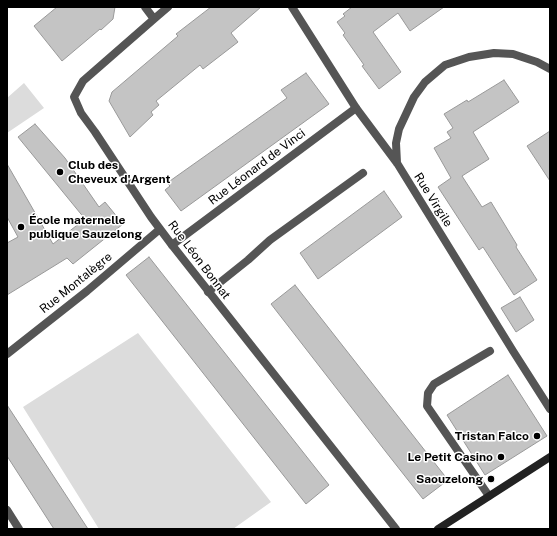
<!DOCTYPE html>
<html>
<head>
<meta charset="utf-8">
<style>
	body { margin:0 }
	#map { position:relative; width:557px; height:536px; overflow:hidden; background:#fff; font-family:"Public Sans",sans-serif }
	canvas { display:block }
	.frame { position:absolute; inset:0; border:8px solid #000; pointer-events:none }
</style>
</head>
<body>
<div id="map">
<canvas width="557" height="536"></canvas>
<div class="frame"></div>
</div>
<script>
const ctx = document.querySelector('canvas').getContext('2d');
ctx.lineJoin = 'round';
function paint(path, color) {
  ctx.fillStyle = color;
  ctx.fill(path, 'evenodd');
}
function poly(rows) {
  const path = new Path2D();
  for (const r of rows) {
    path.moveTo(r[0], r[1]);
    for (let i = 2; i < r.length; i += 2) path.lineTo(r[i], r[i + 1]);
  }
  return path;
}
function trace(path, color, width, dash) {
  ctx.strokeStyle = color;
  ctx.lineWidth = width;
  ctx.lineCap = dash ? 'butt' : 'round';
  ctx.setLineDash(dash || []);
  ctx.stroke(path);
}
function drawText(font, color, halo, rows, align = 'center') {
  ctx.font = font + ' "Public Sans",sans-serif';
  ctx.lineWidth = 3;
  ctx.setLineDash([]);
  ctx.textBaseline = 'middle';
  ctx.strokeStyle = halo;
  ctx.fillStyle = color;
  for (const [text, x, y, turn = 0] of rows) {
    ctx.save();
    ctx.translate(x, y);
    ctx.rotate((+turn || 0) * Math.PI / 180);
    ctx.textAlign = isNaN(turn) ? turn : align;
    if (halo) ctx.strokeText(text, 0, 0);
    ctx.fillText(text, 0, 0);
    ctx.restore();
  }
}
const green = poly([
	[24,83,44,108,7,133,7,98],
	[138,333,271,502,233,529,99,529,23,407]
]);
const building = poly([
	[57,7,115,7,113,19,101,30,100,29,62,61,34,26,57,7],
	[211,7,261,7,231,33,238,42,203,69,200,65,156,101,159,105,151,112,153,115,130,137,109,101,112,92,178,36,176,34,211,7],
	[352,7,444,7,410,31,398,13,373,32,401,72,379,89,362,66,364,65,343,35,345,33,337,22,345,16,343,14,352,7],
	[306,73,329,104,181,211,165,190,170,186,167,183,287,98,281,90,306,73],
	[504,80,519,102,473,132,489,159,462,176,482,207,491,202,517,245,516,247,537,280,514,295,483,247,479,250,438,187,451,178,434,148,451,138,447,132,453,128,444,114,467,100,468,102,504,80],
	[35,124,65,158,99,207,105,202,123,224,73,264,67,258,7,295,7,243,18,237,7,217,7,164,53,244,85,219,18,137,35,124],
	[550,131,550,181,527,146,550,131],
	[384,191,402,217,318,279,300,253,384,191],
	[149,257,329,485,306,504,126,275,149,257],
	[295,285,448,480,423,499,386,452,271,304,295,285],
	[520,297,534,320,516,332,501,308,520,297],
	[508,375,547,436,485,475,447,415,508,375],
	[7,405,88,529,54,529,7,456,7,405]
]);
const lane = poly([
	[172,245,356,108],
	[208,292,248,260,270,240,363,173],
	[489,496,427,406,428,393,434,384,490,351]
]);
const street = poly([
	[145,7,154,19,83,81,74,97,81,113,95,132,151,217,172,245,396,529],
	[292,7,356,108,397,163,513,351,550,409],
	[154,19,168,7],
	[397,163,396,143,399,129,414,97,425,82,445,65,469,57,494,53,513,54,537,62,550,69],
	[7,354,87,291,160,229],
	[7,510,19,529]
]);
const secondary = poly([
	[438,529,550,457]
]);
const markers = [
	[60,172,4,"#000"],
	[21,227,4,"#000"],
	[537,436,4,"#000"],
	[501,457,4,"#000"],
	[491,479,4,"#000"]
];
const poiNames = [
	["Club des",68,165,"left"],
	["Cheveux d'Argent",68,179,"left"],
	["École maternelle",29,220,"left"],
	["publique Sauzelong",29,234,"left"],
	["Tristan Falco",529,436],
	["Le Petit Casino",493,457],
	["Saouzelong",483,479]
];
const streetNames = [
	["Rue Léonard de Vinci",257,167,-37],
	["Rue Virgile",433,200,58],
	["Rue Léon Bonnat",199,260,53],
	["Rue Montalègre",76,283,-39]
];
paint(green, '#dcdcdc');
paint(building, '#c4c4c4');
trace(building, '#999', 1);
trace(lane, '#555', 8);
trace(street, '#555', 8);
trace(secondary, '#222', 8);
for (const [x, y, r, color] of markers) {
  const dot = new Path2D();
  dot.arc(x, y, r, 0, 2 * Math.PI);
  ctx.fillStyle = color;
  ctx.fill(dot);
  trace(dot, '#fff', 1.5);
}
drawText('bold 12px', '#000', '#fff', poiNames, 'right');
drawText('12px', '#000', '#fff', streetNames);
</script>
</body>
</html>
